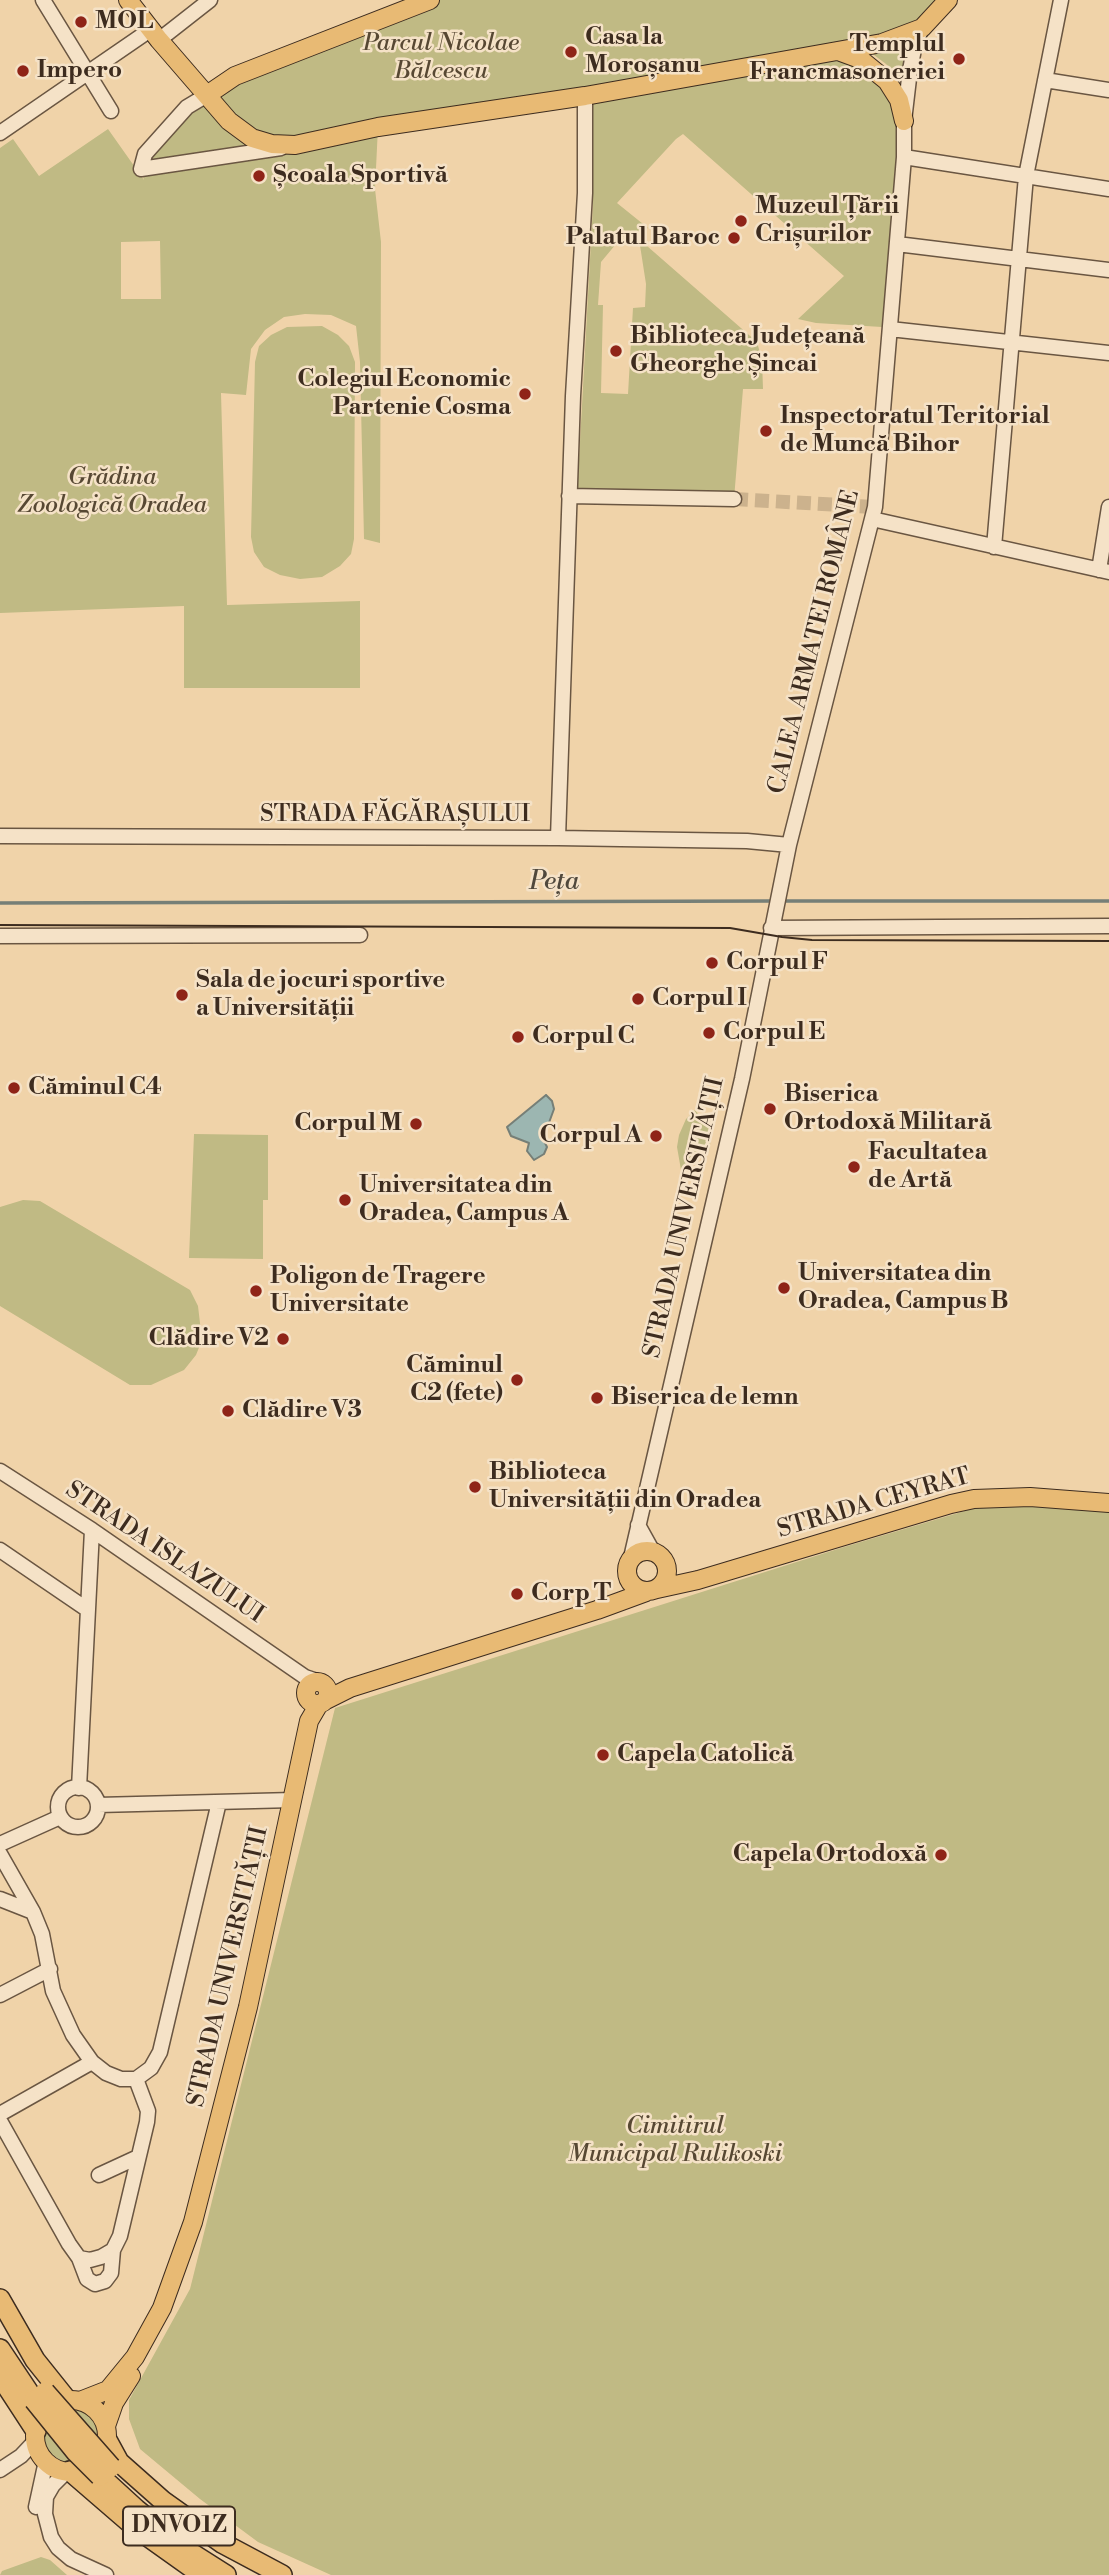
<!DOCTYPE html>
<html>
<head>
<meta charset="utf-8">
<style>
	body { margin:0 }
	canvas { display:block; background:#f0d3a9 }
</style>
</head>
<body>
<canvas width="1109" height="2575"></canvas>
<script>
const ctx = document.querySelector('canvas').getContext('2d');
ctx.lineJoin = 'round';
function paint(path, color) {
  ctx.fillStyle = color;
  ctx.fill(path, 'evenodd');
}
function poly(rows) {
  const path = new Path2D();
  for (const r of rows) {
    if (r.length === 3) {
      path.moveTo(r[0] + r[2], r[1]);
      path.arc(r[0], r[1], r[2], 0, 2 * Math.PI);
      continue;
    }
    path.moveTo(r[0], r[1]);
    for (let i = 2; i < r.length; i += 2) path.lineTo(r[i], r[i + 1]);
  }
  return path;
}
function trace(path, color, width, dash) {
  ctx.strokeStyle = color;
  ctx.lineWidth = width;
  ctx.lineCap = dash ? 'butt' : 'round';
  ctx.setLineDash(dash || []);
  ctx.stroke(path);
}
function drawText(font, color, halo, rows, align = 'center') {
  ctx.font = font + ' "Libre Bodoni",serif';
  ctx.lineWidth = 5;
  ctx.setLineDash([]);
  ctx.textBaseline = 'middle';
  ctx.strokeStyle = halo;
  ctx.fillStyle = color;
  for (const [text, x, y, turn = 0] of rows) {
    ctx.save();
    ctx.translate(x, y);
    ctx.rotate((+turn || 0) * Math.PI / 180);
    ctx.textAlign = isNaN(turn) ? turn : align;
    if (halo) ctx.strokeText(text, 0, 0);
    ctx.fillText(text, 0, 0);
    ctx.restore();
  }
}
const green = poly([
	[430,0,948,0,937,15,839,51,886,77,899,125,882,327,816,323,798,319,844,276,683,134,676,139,617,203,648,228,621,238,601,262,598,305,603,305,601,393,628,394,633,308,645,307,646,284,639,239,757,342,762,360,763,389,743,389,734,499,577,496,593,205,593,101,378,127,375,189,381,242,380,543,364,539,360,362,356,326,331,315,305,314,284,317,265,330,251,349,246,395,221,393,227,605,360,601,360,688,184,688,184,606,0,613,0,148,13,139,39,176,108,129,144,180,141,169,207,95],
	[160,241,161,299,121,299,121,242],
	[912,42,906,84,886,64,866,49],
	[322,326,338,335,349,346,355,362,354,539,351,554,340,566,322,577,300,579,280,575,264,567,254,552,251,537,255,362,259,346,271,335,287,327],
	[695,1110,712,1131,709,1152,681,1170,677,1147,679,1135,686,1119],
	[194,1134,268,1135,268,1200,263,1200,263,1259,189,1258],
	[23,1200,40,1201,190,1290,198,1306,202,1340,196,1355,184,1370,151,1385,130,1385,0,1306,0,1207],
	[998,1501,1109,1508,1109,2575,331,2575,258,2542,200,2499,140,2449,129,2419,129,2400,190,2289,335,1708,844,1547],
	[65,2405,82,2407,90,2411,100,2425,102,2433,101,2442,69,2466,52,2460,42,2446,40,2438,41,2429],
	[41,2557,50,2560,67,2575,0,2575,2,2571]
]);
const water = poly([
	[546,1095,552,1101,554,1109,543,1139,547,1147,544,1154,534,1160,527,1151,529,1143,511,1136,507,1127,546,1095]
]);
const stream = poly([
	[782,901,1109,901],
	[0,903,774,901]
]);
const minorTunnel = poly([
	[734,499,875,507]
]);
const minor = poly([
	[43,0,111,111],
	[159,40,210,0],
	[1045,80,1109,90],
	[207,95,187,107,145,154,141,169,281,148],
	[0,133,150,30],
	[904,157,1109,189],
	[897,244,1109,270],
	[890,329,1109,353],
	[569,496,734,499],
	[872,519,1109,572],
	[994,547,1026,176,1061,0],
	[1099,570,1109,507],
	[0,836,558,838,747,841,789,845],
	[558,838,573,396,585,193,585,96],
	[771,928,1109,926],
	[0,936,360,935],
	[0,1471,92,1530,305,1677,317,1681],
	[638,1525,653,1552],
	[0,1550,88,1610],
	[630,1562,742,1079,789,845,875,507,904,157,904,121,910,70,915,44,922,28],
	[78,1807,20],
	[79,1788,92,1530],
	[98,1805,293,1800],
	[0,1844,60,1817],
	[0,1854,33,1912,42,1934,53,1991,73,2035,92,2062,106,2073,121,2079,136,2079,151,2068,160,2052,219,1802],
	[0,1899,33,1912],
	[0,1995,50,1969],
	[0,2114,92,2062],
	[0,2121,69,2244,79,2258,90,2260,101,2257,113,2250,120,2236,147,2122,148,2111,136,2079],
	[99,2175,138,2157],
	[79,2258,87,2279,95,2284,105,2281,111,2273,113,2250],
	[0,2470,21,2456,36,2440],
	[67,2471,53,2485,46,2497,45,2514,51,2537,58,2548,71,2559,106,2575],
	[36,2507,46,2461]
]);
const major = poly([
	[128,0,159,40,229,121,252,138,272,144,295,145,378,127,585,96,882,43,922,28,948,0],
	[841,52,860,59,887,81,899,100,904,121],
	[207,95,235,76,430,0],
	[647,1571,20],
	[657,1589,698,1580,951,1504,974,1499,1030,1497,1109,1503],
	[317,1693,11],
	[326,1700,350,1688,597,1610,646,1592],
	[71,2436,36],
	[80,2401,108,2390,135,2357,162,2308,193,2222,248,2007,309,1721,319,1704],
	[106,2426,114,2403,131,2376]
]);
const highway = poly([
	[0,2299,35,2360,67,2400],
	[0,2349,34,2400],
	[0,2376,36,2431],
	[107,2440,119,2462,163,2501,222,2543,282,2575],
	[70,2471,136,2528,202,2575],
	[100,2476,136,2509,185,2549,226,2575]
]);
const tram = poly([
	[0,925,730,928,782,937,812,940,1109,941]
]);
const highwayBridge = poly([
	[45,2392,111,2467],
	[34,2400,76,2452,100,2476]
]);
const markers = [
	[81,22,7,"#8f2418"],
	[571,52,7,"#8f2418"],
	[959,59,7,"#8f2418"],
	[23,71,7,"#8f2418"],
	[259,176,7,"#8f2418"],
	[741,221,7,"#8f2418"],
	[734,238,7,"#8f2418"],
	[616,351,7,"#8f2418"],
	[525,394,7,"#8f2418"],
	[766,431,7,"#8f2418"],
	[712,963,7,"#8f2418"],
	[182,995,7,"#8f2418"],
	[638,999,7,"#8f2418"],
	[709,1033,7,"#8f2418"],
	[518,1037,7,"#8f2418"],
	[14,1088,7,"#8f2418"],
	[770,1109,7,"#8f2418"],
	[416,1124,7,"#8f2418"],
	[656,1136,7,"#8f2418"],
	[854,1167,7,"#8f2418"],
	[345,1200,7,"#8f2418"],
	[784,1288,7,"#8f2418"],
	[256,1291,7,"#8f2418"],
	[283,1339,7,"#8f2418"],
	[517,1380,7,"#8f2418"],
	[597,1398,7,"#8f2418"],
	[228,1411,7,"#8f2418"],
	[475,1487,7,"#8f2418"],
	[517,1594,7,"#8f2418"],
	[603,1755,7,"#8f2418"],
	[941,1855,7,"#8f2418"]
];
const shields = [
	[179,2526,112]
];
const shieldNames = [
	["DNVO1Z",179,2526]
];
const poiNames = [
	["MOL",95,22],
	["Casa la",585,38],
	["Moroșanu",585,66],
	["Templul",945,45,"right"],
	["Francmasoneriei",945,73,"right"],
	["Impero",37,71],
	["Școala Sportivă",273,176],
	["Muzeul Țării",755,207],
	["Crișurilor",755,235],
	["Palatul Baroc",720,238,"right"],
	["Biblioteca Județeană",630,337],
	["Gheorghe Șincai",630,365],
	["Colegiul Economic",511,380,"right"],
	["Partenie Cosma",511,408,"right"],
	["Inspectoratul Teritorial",780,417],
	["de Muncă Bihor",780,445],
	["Corpul F",726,963],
	["Sala de jocuri sportive",196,981],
	["a Universității",196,1009],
	["Corpul I",652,999],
	["Corpul E",723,1033],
	["Corpul C",532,1037],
	["Căminul C4",28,1088],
	["Biserica",784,1095],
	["Ortodoxă Militară",784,1123],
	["Corpul M",402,1124,"right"],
	["Corpul A",642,1136,"right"],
	["Facultatea",868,1153],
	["de Artă",868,1181],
	["Universitatea din",359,1186],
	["Oradea, Campus A",359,1214],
	["Universitatea din",798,1274],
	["Oradea, Campus B",798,1302],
	["Poligon de Tragere",270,1277],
	["Universitate",270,1305],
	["Clădire V2",269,1339,"right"],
	["Căminul",503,1366,"right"],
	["C2 (fete)",503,1394,"right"],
	["Biserica de lemn",611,1398],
	["Clădire V3",242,1411],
	["Biblioteca",489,1473],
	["Universității din Oradea",489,1501],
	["Corp T",531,1594],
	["Capela Catolică",617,1755],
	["Capela Ortodoxă",927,1855,"right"]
];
const parkNames = [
	["Parcul Nicolae",441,44],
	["Bălcescu",441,72],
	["Grădina",112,478],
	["Zoologică Oradea",112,506],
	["Cimitirul",675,2127],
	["Municipal Rulikoski",675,2155]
];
const streetNames = [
	["CALEA ARMATEI ROMÂNE",815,642,-76],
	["STRADA FĂGĂRAȘULUI",395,815],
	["STRADA UNIVERSITĂȚII",685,1218,-77],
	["STRADA CEYRAT",874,1504,-16],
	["STRADA ISLAZULUI",164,1553,34],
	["STRADA UNIVERSITĂȚII",229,1967,-77]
];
const waterNames = [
	["Peța",554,883]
];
paint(green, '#c0ba84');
paint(water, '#9cb6b1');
trace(water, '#767f77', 2);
trace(stream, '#767f77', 3.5);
trace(minorTunnel, '#ccb28d', 14, [14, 7]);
trace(minor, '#6a5642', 17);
trace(major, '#3d2c1f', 20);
trace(highway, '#3d2c1f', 22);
trace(minor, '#f5e2c7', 14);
trace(major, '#e8ba74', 18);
trace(highway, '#e8ba74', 19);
trace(tram, '#3d2c1f', 2);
trace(highwayBridge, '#3d2c1f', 22, []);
trace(highwayBridge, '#e8ba74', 19);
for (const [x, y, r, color] of markers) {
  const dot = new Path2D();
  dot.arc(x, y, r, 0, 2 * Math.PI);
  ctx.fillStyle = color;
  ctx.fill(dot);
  trace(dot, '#f5e2c7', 2.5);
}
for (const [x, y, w] of shields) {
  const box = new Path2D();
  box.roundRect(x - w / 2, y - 19.5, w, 39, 5);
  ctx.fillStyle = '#f5e2c7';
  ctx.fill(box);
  trace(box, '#3d2c1f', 2);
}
drawText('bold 23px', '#3d2c1f', null, shieldNames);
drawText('bold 24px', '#3d2c1f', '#f5e2c7', poiNames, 'left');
drawText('italic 24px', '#574833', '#f5e2c7', parkNames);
drawText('24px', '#3d2c1f', '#f5e2c7', streetNames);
drawText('italic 26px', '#50483c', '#f5e2c7', waterNames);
</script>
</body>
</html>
